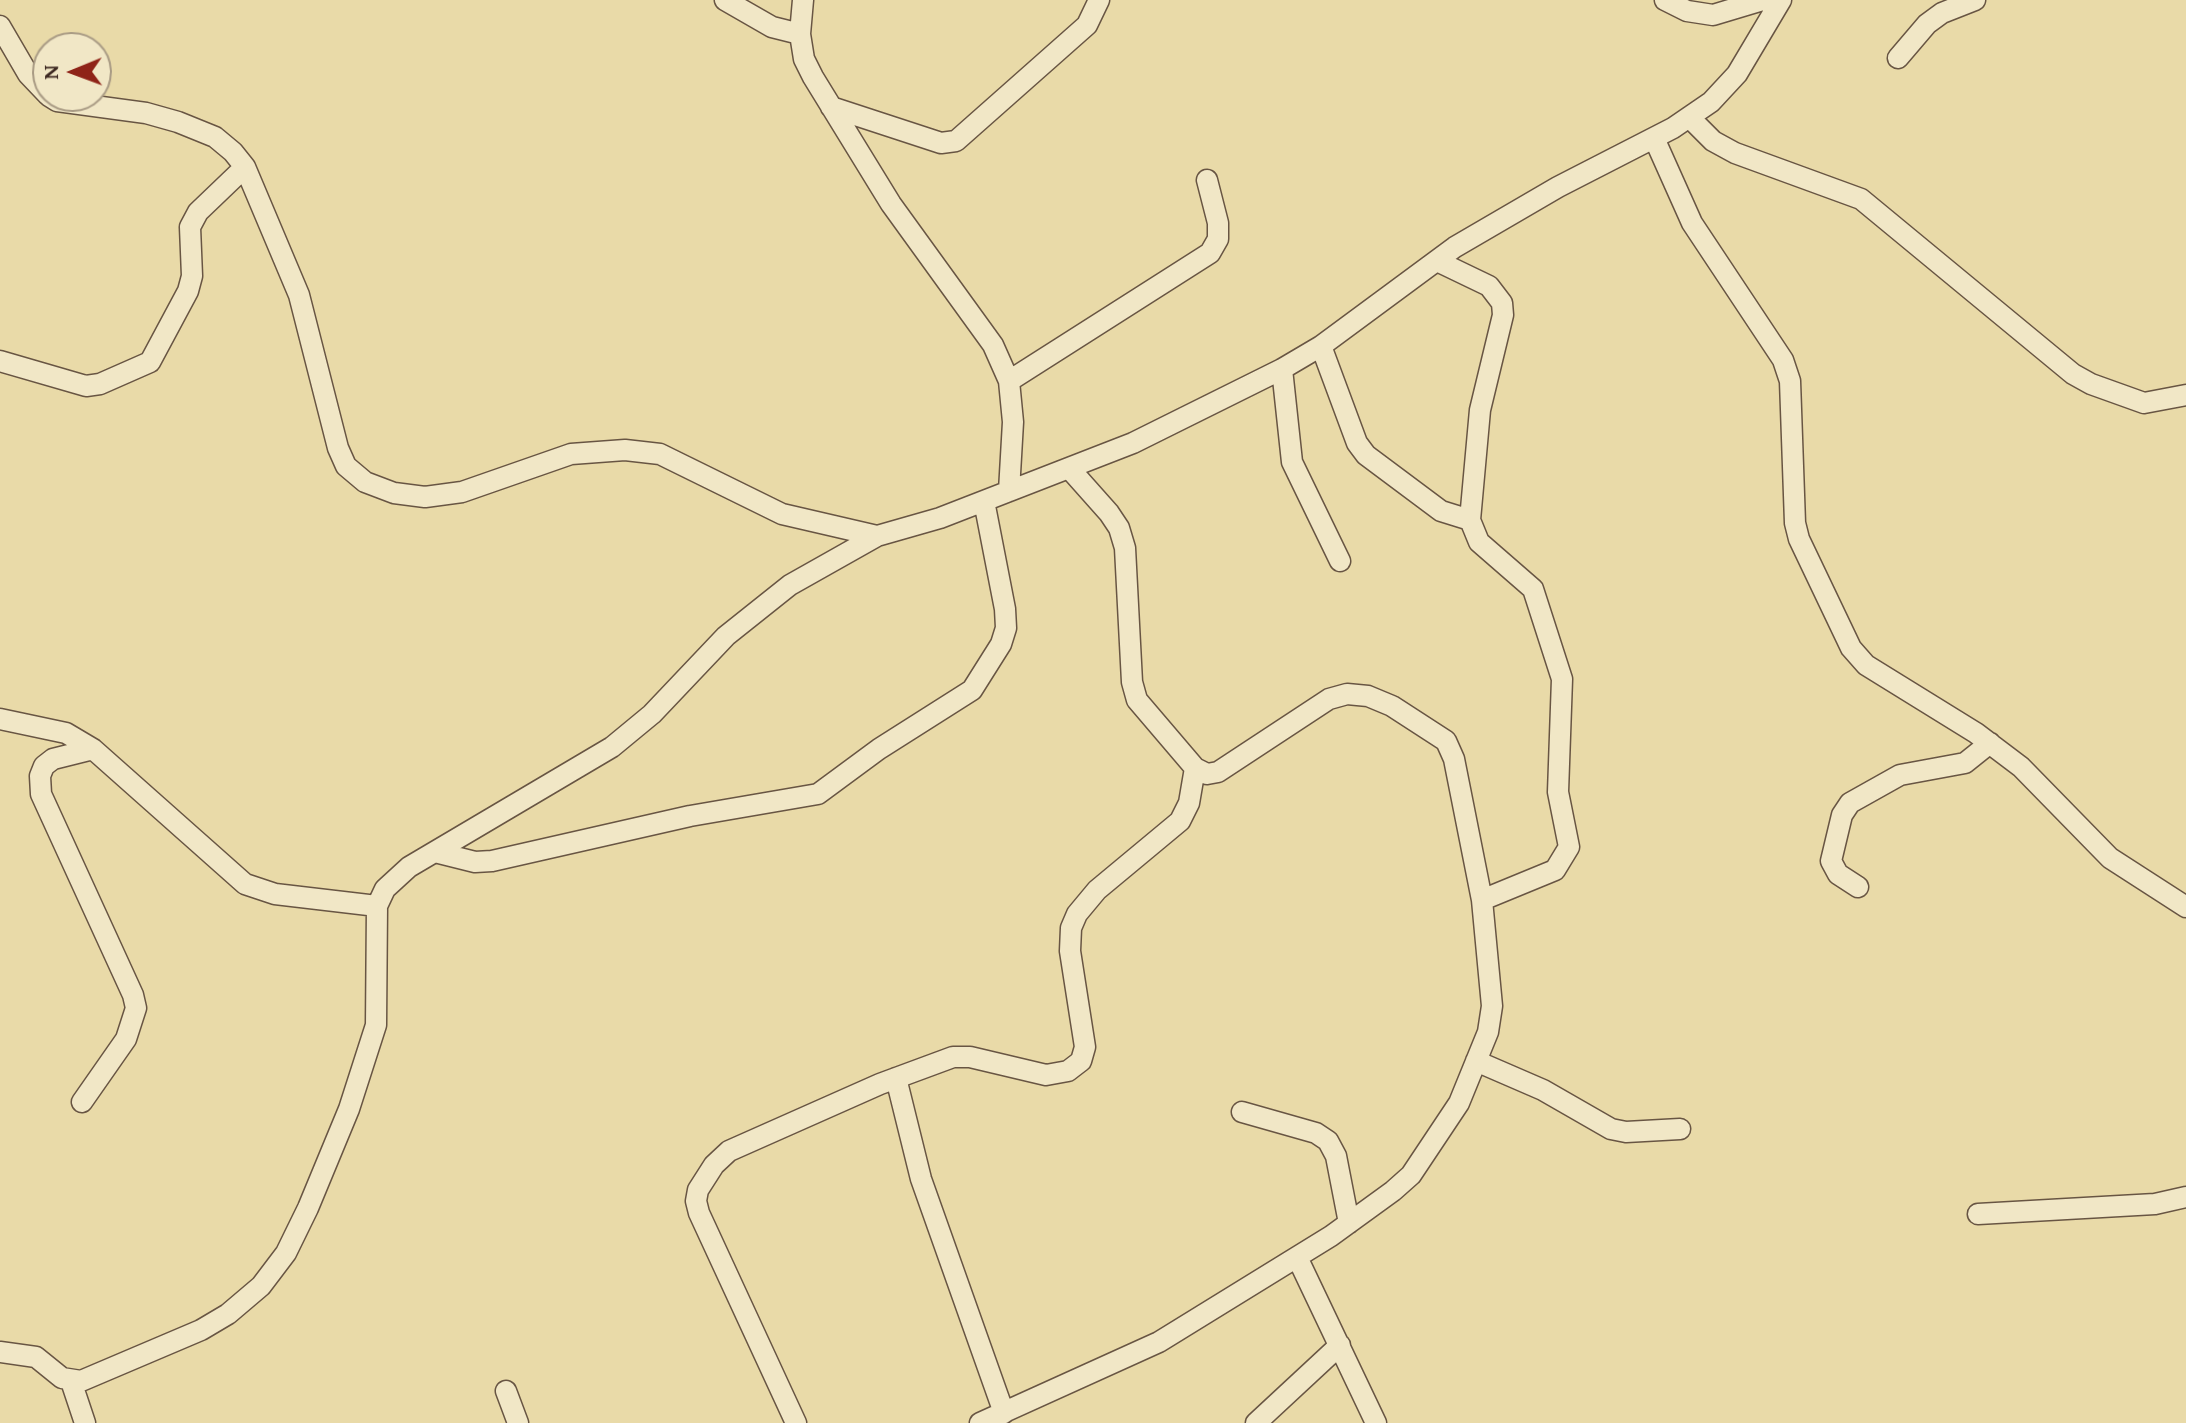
<!DOCTYPE html>
<html>
<head>
<meta charset="utf-8">
<style>
	body { margin:0 }
	#map { position:relative; width:2186px; height:1423px; overflow:hidden; background:#e9daa8; font-family:"Gentium Book Plus",serif }
	canvas { display:block }
	.north { position:absolute; left:32px; top:32px; width:80px; height:80px; box-sizing:border-box; background:#f1e7c6; border:2px solid #a99b84; border-radius:50%; rotate:269deg; font-size:22px; font-weight:700; line-height:32px; text-align:center; color:#3d2921 }
	.north::after { content:''; display:block; margin:auto; width:28px; height:36px; background:#8f2418; clip-path:polygon(50% 0,100% 100%,50% 72%,0 100%) }
</style>
</head>
<body>
<div id="map">
<canvas width="2186" height="1423"></canvas>
<div class="north">N</div>
</div>
<script>
const ctx = document.querySelector('canvas').getContext('2d');
ctx.lineJoin = 'round';
function poly(rows) {
  const path = new Path2D();
  for (const r of rows) {
    path.moveTo(r[0], r[1]);
    for (let i = 2; i < r.length; i += 2) path.lineTo(r[i], r[i + 1]);
  }
  return path;
}
function trace(path, color, width, dash) {
  ctx.strokeStyle = color;
  ctx.lineWidth = width;
  ctx.lineCap = dash ? 'butt' : 'round';
  ctx.setLineDash(dash || []);
  ctx.stroke(path);
}
const minor = poly([
	[725,0,772,27,800,34],
	[803,0,800,34,804,59,813,77,891,204,993,345,1009,381,1013,422,1009,491],
	[1665,0,1687,11,1713,15,1763,0],
	[0,26,28,74,48,95],
	[1898,58,1927,24,1942,13,1975,0],
	[49,96,57,101,146,113,178,122,215,137,233,152,245,167,299,295,338,448,346,466,365,482,394,493,425,497,462,492,571,454,625,450,660,454,782,514,877,536],
	[831,107,941,143,956,141,1087,25,1099,0],
	[1689,117,1713,141,1735,153,1861,199,2073,374,2091,384,2144,403,2186,395],
	[1654,138,1692,223,1783,360,1790,381,1795,523,1799,539,1851,648,1866,665,1976,733,2021,767,2110,858,2186,907],
	[1437,261,1489,286,1502,303,1503,315,1480,410,1470,520,1479,542,1533,589,1562,679,1558,792,1569,847,1555,870,1482,900],
	[1321,346,1357,443,1366,455,1441,511,1470,520],
	[0,361,86,386,100,384,150,362,188,291,192,276,190,227,198,212,245,167],
	[1282,369,1292,462,1340,561],
	[1009,381,1210,253,1218,239,1218,223,1207,180],
	[0,719,66,733,93,749,245,884,275,894,377,906],
	[435,852,475,862,492,861,690,816,818,794,879,749,972,690,1001,644,1006,628,1005,609,984,501],
	[1858,887,1838,874,1831,861,1842,815,1850,803,1900,775,1965,763,1990,743],
	[1476,1061,1543,1090,1611,1129,1626,1132,1680,1129],
	[896,1078,921,1179,1004,1413],
	[82,1102,126,1039,136,1008,133,995,41,794,40,776,44,766,53,759,93,749],
	[1242,1112,1316,1133,1328,1141,1336,1156,1349,1223],
	[1978,1214,2155,1204,2186,1197],
	[1297,1257,1376,1423],
	[0,1352,36,1357,62,1378,81,1381,201,1330,228,1314,261,1286,286,1253,308,1208,349,1109,376,1025,377,906,385,889,409,867,612,747,652,714,726,636,790,585,877,536,940,518,1133,443,1282,369,1321,346,1455,247,1558,187,1673,128,1711,102,1737,74,1781,0],
	[71,1381,85,1423],
	[506,1391,518,1423],
	[796,1423,699,1213,696,1201,698,1190,714,1165,729,1151,880,1084,953,1057,970,1057,1046,1075,1068,1071,1081,1061,1085,1047,1070,951,1071,928,1077,914,1097,890,1180,821,1189,803,1195,768],
	[980,1423,1159,1342,1331,1236,1393,1191,1411,1175,1459,1103,1488,1032,1492,1006,1482,900,1454,759,1446,741,1392,706,1368,696,1347,694,1329,699,1218,772,1207,774,1195,768,1137,700,1132,682,1125,548,1119,528,1109,513,1069,468],
	[1256,1423,1340,1345]
]);
trace(minor, '#685543', 23);
trace(minor, '#f1e7c6', 20);
</script>
</body>
</html>
